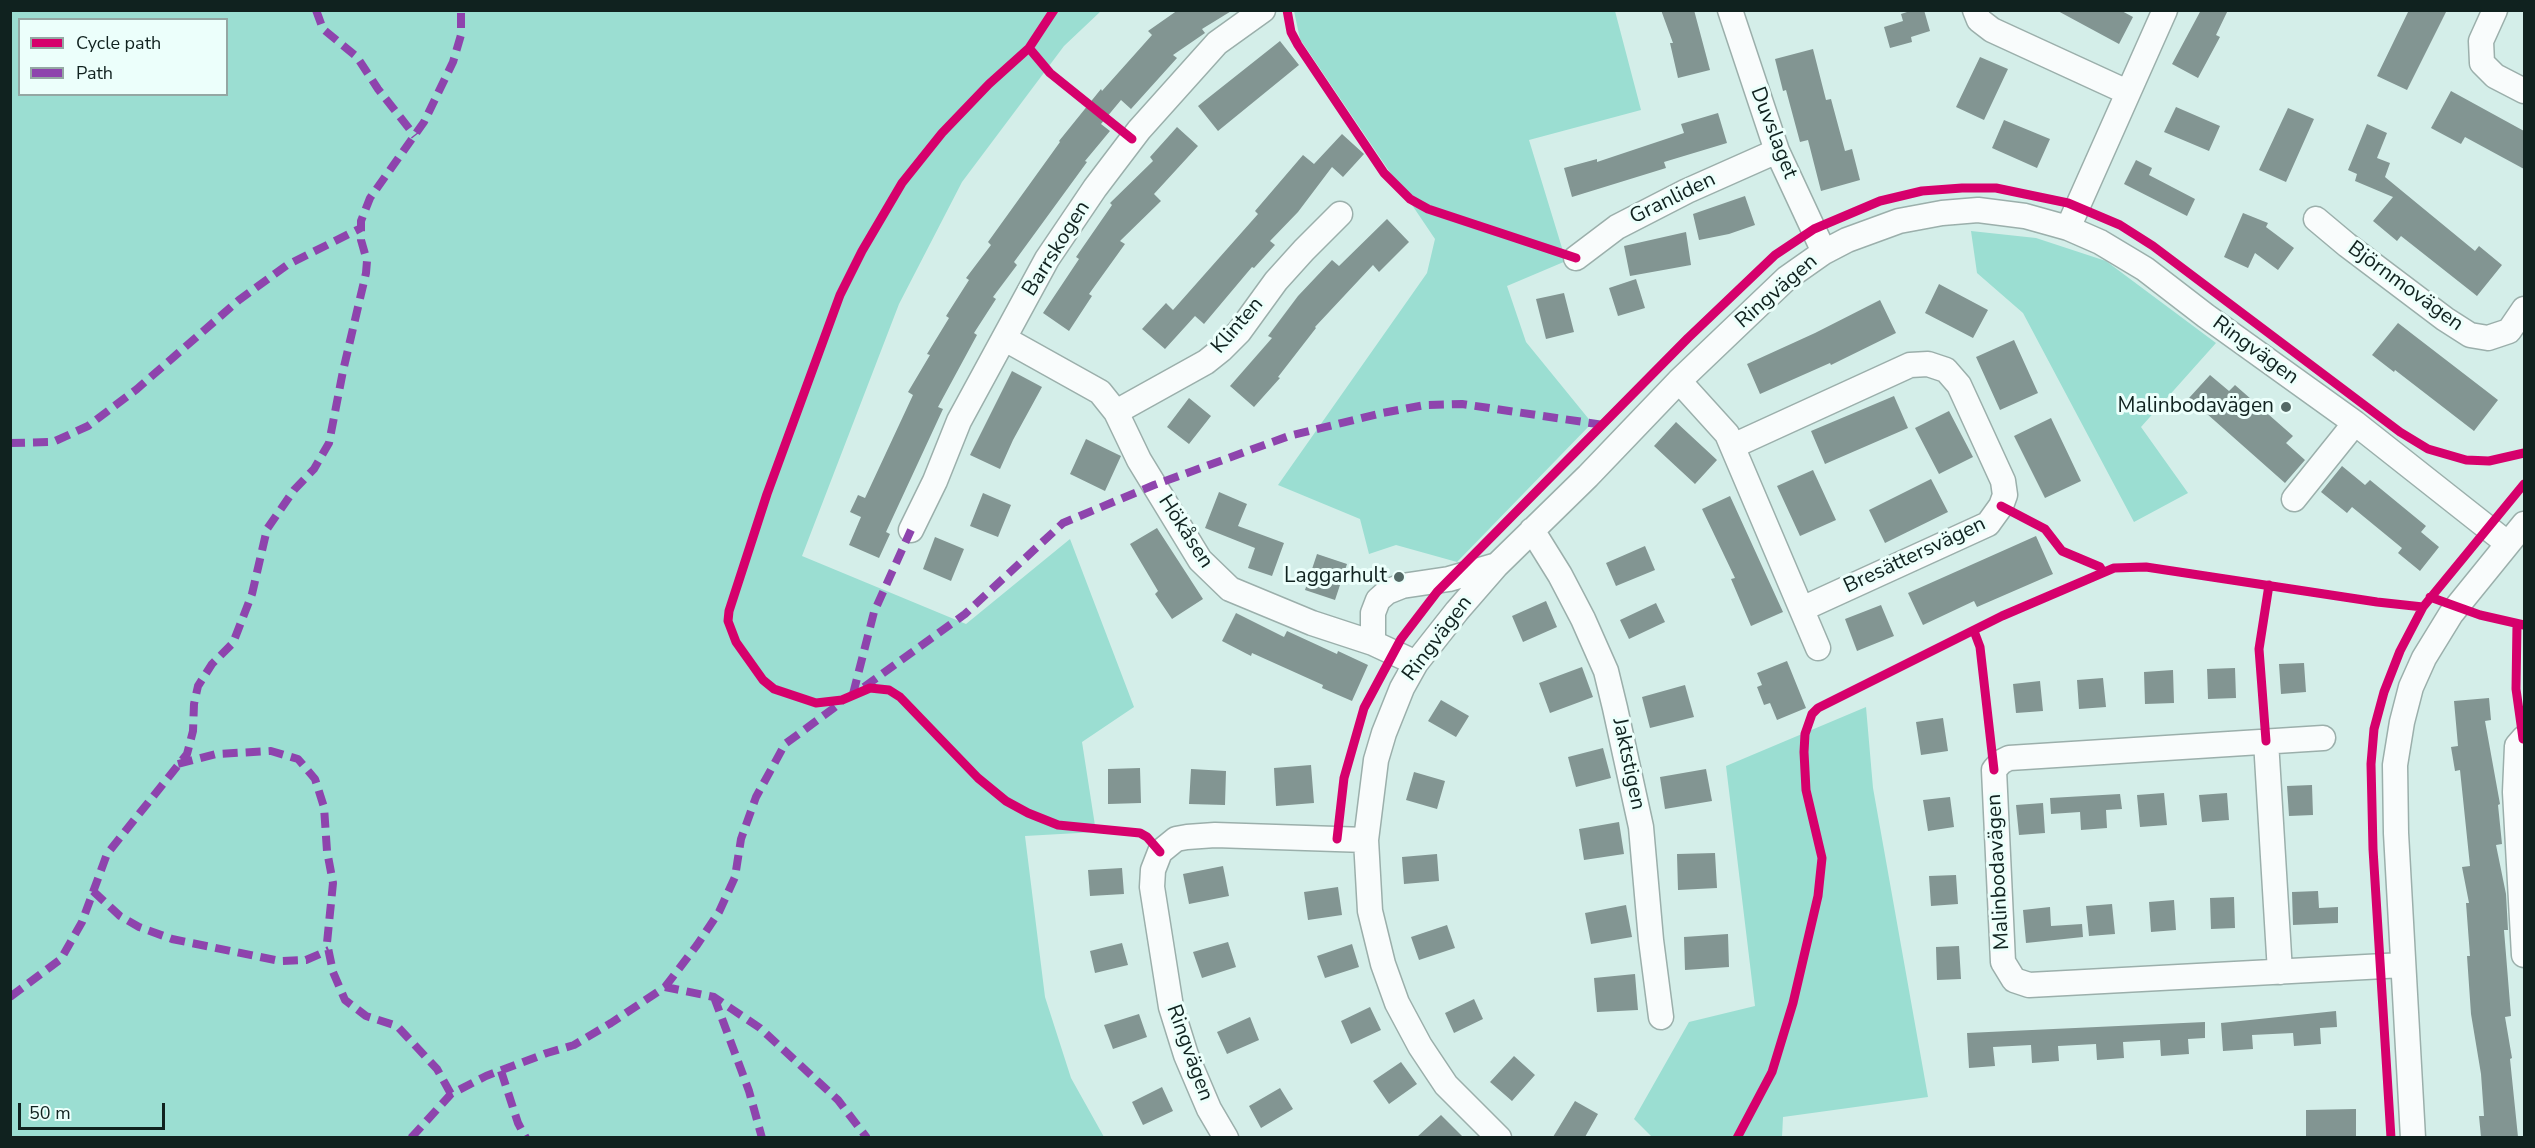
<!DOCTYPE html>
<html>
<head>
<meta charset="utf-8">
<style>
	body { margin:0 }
	#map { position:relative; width:2535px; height:1148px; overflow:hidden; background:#d4eee9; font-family:"Nunito Sans",sans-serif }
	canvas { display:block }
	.frame { position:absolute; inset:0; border:12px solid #10221f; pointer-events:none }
	.legend { position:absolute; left:18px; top:18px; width:210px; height:78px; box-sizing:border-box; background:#ecfffb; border:2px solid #94a7a3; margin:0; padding:8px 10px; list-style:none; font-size:18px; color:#10221f }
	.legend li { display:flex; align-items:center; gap:12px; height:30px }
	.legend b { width:30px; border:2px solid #94a7a3 }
	.scale { position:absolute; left:18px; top:1103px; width:147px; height:27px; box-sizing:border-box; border:3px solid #10221f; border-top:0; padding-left:8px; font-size:18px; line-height:21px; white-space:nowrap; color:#10221f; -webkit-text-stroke:4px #ecfffb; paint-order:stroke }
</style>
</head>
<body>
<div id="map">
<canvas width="2535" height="1148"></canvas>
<div class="frame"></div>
<ul class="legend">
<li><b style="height:8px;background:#d6006c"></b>Cycle path</li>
<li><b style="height:8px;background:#8e44ad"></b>Path</li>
</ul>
<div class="scale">50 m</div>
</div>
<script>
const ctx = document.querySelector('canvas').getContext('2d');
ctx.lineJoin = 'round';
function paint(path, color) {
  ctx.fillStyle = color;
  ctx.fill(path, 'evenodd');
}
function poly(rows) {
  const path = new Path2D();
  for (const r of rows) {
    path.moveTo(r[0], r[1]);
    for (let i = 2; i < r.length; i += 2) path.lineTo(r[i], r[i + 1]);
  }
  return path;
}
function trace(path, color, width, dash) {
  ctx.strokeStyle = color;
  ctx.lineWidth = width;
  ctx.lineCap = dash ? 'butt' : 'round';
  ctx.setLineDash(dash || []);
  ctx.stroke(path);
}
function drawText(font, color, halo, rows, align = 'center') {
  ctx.font = font + ' "Nunito Sans",sans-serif';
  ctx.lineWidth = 6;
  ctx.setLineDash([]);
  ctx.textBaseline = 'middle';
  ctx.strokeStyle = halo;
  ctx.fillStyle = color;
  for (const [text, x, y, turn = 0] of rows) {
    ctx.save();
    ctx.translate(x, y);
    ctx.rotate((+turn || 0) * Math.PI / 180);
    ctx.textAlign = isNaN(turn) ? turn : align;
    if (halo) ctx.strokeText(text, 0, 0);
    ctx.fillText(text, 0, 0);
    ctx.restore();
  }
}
const forest = poly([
	[10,11,1101,11,1064,46,962,182,899,304,802,556,966,624,1070,539,1134,707,1082,742,1096,832,1025,836,1045,997,1071,1078,1104,1137,11,1137],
	[20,20,226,20,226,94,20,94],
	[1294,11,1615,11,1641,110,1529,140,1566,261,1507,286,1526,342,1592,423,1457,562,1396,545,1369,554,1360,519,1278,485,1427,273,1435,239,1300,39],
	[1971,231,2036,238,2106,261,2216,343,2141,427,2188,493,2134,522,2023,313,1977,273],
	[1866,707,1873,788,1928,1097,1783,1117,1782,1137,1652,1137,1634,1119,1689,1022,1755,1006,1726,766]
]);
const building = poly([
	[1178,10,1233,10,1202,29,1205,33,1173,55,1177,58,1131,109,1121,100,1101,124,1110,131,1085,161,1087,162,1014,262,1017,265,993,297,996,299,974,333,977,335,938,407,943,409,886,532,890,534,879,558,849,545,861,517,850,512,858,495,865,498,913,395,908,392,930,355,927,354,949,318,946,316,969,280,966,278,991,245,988,242,1060,142,1059,141,1101,89,1102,91,1152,35,1148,31],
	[1661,10,1694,10,1710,70,1678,78,1670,43,1673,43],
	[1913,10,1924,10,1930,31,1911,37,1912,42,1890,48,1884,27,1903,21,1901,14],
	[2056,10,2120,10,2133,17,2119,44],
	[2201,10,2228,10,2216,35,2220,37,2198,78,2172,64],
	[2409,10,2447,10,2407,90,2377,76],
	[1280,41,1299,65,1218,131,1198,106],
	[1813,49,1826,100,1831,99,1845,151,1852,149,1860,180,1821,191,1808,140,1800,142,1786,90,1783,91,1775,59],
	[1980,57,2008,69,1984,120,1956,107],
	[2451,91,2524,131,2524,169,2465,137,2461,144,2431,128],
	[2176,107,2220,126,2209,151,2164,132],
	[2288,108,2314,119,2286,182,2259,170],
	[1718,113,1727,143,1664,162,1666,168,1572,197,1564,168,1597,159,1597,162,1684,133,1681,124],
	[2004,120,2050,139,2037,168,1992,148],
	[2367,124,2387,133,2377,158,2390,163,2385,177,2475,251,2479,246,2502,265,2477,296,2401,236,2397,241,2373,221,2393,197,2355,181,2357,174,2348,170],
	[1177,127,1198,146,1154,194,1161,201,1120,241,1125,244,1089,294,1092,296,1069,331,1043,313,1079,259,1076,257,1112,205,1110,203,1153,161,1150,157],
	[1342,134,1364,154,1343,177,1332,167,1298,212,1270,241,1275,245,1254,268,1252,267,1204,324,1195,316,1165,349,1142,329,1166,303,1173,310,1258,214,1255,211,1303,155,1314,164],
	[2136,160,2152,168,2149,175,2195,199,2187,216,2124,184],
	[1745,196,1755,225,1729,234,1699,240,1693,214],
	[2243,213,2268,223,2266,227,2294,248,2278,270,2255,253,2248,268,2224,257],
	[1387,219,1409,242,1379,272,1373,265,1315,327,1316,328,1278,377,1280,378,1254,407,1230,386,1272,338,1268,336,1298,296,1332,260,1339,266],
	[1686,232,1691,265,1630,276,1624,246],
	[1636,279,1645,308,1618,316,1609,288],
	[1939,284,1988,310,1973,338,1925,313],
	[1564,293,1574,332,1546,339,1536,299],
	[1880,300,1896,333,1831,365,1830,363,1760,394,1747,364,1815,333],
	[2398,323,2498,400,2474,431,2395,370,2394,372,2372,355],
	[2014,340,2038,393,2000,410,1976,357],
	[1012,371,1042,387,1013,440,1000,469,970,455],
	[2210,375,2229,391,2235,385,2293,436,2286,443,2305,460,2285,483,2189,398],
	[1894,396,1908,428,1825,464,1811,431],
	[1189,398,1211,416,1189,444,1167,427],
	[1949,411,1973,457,1939,474,1915,428],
	[2051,418,2081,481,2045,498,2014,436],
	[1676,422,1717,460,1695,484,1654,446],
	[1086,439,1121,456,1105,491,1070,474],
	[2342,466,2365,485,2370,480,2426,526,2421,532,2439,547,2420,571,2398,553,2402,548,2352,507,2347,513,2321,492],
	[1813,470,1836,520,1800,536,1777,486],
	[1931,479,1948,512,1885,543,1869,510],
	[1219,492,1247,504,1238,526,1284,543,1272,576,1248,568,1255,548,1205,528],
	[983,493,1011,505,998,537,970,526],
	[1730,496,1783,612,1751,626,1731,579,1735,578,1702,509],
	[1157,528,1203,599,1172,619,1155,594,1158,591,1130,544],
	[2036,536,2053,574,1977,607,1974,601,1923,625,1908,593],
	[935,537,964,549,951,581,923,569],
	[1645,546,1655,570,1616,586,1606,563],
	[1317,554,1347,564,1335,600,1305,590],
	[1546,601,1557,627,1523,642,1512,616],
	[1656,603,1665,622,1629,639,1620,620],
	[1881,605,1894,636,1857,651,1845,619],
	[1236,613,1284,637,1287,631,1337,654,1338,651,1368,665,1352,701,1322,688,1323,685,1252,653,1251,656,1222,641],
	[1787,661,1806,708,1777,720,1770,703,1764,705,1757,687,1762,685,1757,673],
	[2304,663,2306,692,2281,694,2279,664],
	[1582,667,1593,697,1550,713,1539,683],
	[2235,668,2236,698,2208,699,2207,669],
	[2173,670,2174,703,2145,704,2144,672],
	[2103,678,2106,707,2079,709,2077,680],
	[2040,681,2043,711,2016,713,2013,684],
	[1685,685,1694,717,1650,728,1642,697],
	[2489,698,2491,720,2485,721,2500,804,2498,805,2502,844,2496,845,2506,894,2508,930,2504,930,2511,1016,2505,1017,2512,1058,2510,1059,2518,1137,2481,1137,2479,1116,2484,1116,2481,1074,2471,1014,2467,956,2470,956,2466,903,2469,903,2462,867,2470,866,2460,770,2455,771,2451,747,2458,746,2454,701],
	[1441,700,1469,716,1456,737,1428,721],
	[1943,718,1948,751,1921,755,1916,722],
	[1603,748,1611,778,1576,787,1568,757],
	[1311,765,1314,803,1276,806,1274,768],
	[1140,768,1141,803,1108,804,1108,769],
	[1191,769,1226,771,1225,805,1189,804],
	[1706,769,1712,801,1665,809,1660,777],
	[1414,772,1445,781,1437,809,1406,800],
	[2312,785,2313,815,2289,816,2287,786],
	[2164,793,2167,825,2140,827,2137,795],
	[2227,793,2229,820,2202,822,2199,795],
	[2120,794,2122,809,2106,810,2107,828,2081,830,2080,812,2051,814,2050,798],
	[1950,797,1954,827,1928,831,1923,800],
	[2043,803,2045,833,2019,835,2016,805],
	[1619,822,1624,854,1584,860,1579,829],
	[1715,853,1717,888,1678,890,1677,854],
	[1437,854,1439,881,1404,884,1402,857],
	[1223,866,1229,896,1189,904,1183,874],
	[1122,868,1124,894,1090,896,1088,870],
	[1956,875,1958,904,1931,906,1929,876],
	[1338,887,1342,915,1308,920,1304,892],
	[2318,891,2319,908,2338,907,2338,923,2293,925,2292,892],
	[2234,897,2235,928,2211,929,2210,898],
	[2174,900,2176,930,2151,932,2149,902],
	[2112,904,2115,934,2089,936,2086,906],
	[1626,905,1632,937,1591,944,1585,913],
	[2050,907,2051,926,2082,924,2083,937,2026,943,2023,910],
	[1447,925,1455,948,1419,960,1411,937],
	[1728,934,1729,967,1685,970,1684,937],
	[1228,942,1236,967,1202,978,1193,952],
	[1122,943,1128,965,1095,973,1090,951],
	[1352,944,1359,967,1325,978,1317,956],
	[1959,946,1961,979,1937,980,1936,947],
	[1635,974,1638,1010,1597,1012,1594,978],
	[1474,999,1483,1019,1454,1033,1445,1013],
	[1370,1007,1381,1030,1351,1044,1341,1021],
	[2336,1011,2337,1027,2320,1028,2321,1044,2294,1046,2293,1033,2252,1035,2253,1049,2223,1051,2221,1023],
	[1139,1014,1147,1037,1113,1049,1104,1025],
	[1250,1017,1259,1040,1227,1054,1217,1032],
	[2205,1022,2205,1038,2188,1039,2189,1054,2161,1056,2160,1040,2123,1042,2124,1058,2097,1060,2096,1044,2058,1046,2059,1061,2032,1063,2031,1045,1993,1047,1995,1066,1969,1068,1967,1033],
	[1514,1056,1535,1075,1512,1101,1490,1082],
	[1401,1062,1417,1084,1389,1104,1373,1081],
	[1162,1087,1173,1111,1143,1125,1132,1102],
	[1280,1088,1293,1109,1261,1128,1249,1106],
	[1575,1101,1598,1114,1585,1137,1553,1137],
	[2356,1109,2356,1137,2306,1137,2306,1110],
	[1441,1115,1463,1137,1417,1137]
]);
const minor = poly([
	[1730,10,1777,151,1824,252],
	[1975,10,1979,20,1992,30,2127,92],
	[2495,10,2481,41,2482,63,2495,76,2524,91],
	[2316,219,2347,245,2445,319,2470,335,2488,338,2509,331,2524,309],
	[2068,228,2165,10],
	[1576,258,1617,227,1687,191,1777,151],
	[1005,339,1100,392,1116,412,1139,460,1200,560,1230,589,1312,623,1373,643,1416,663],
	[1679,381,1727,434,1818,648],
	[1116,412,1206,362,1221,350,1239,332,1276,281,1304,250,1340,214],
	[1733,446,1910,365,1928,364,1946,370,1959,385,2003,481,2005,495,2001,506,1988,524,1802,609],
	[2294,499,2355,423],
	[911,530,935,481,959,421,1047,259,1095,188,1139,130,1217,43,1263,10],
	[1532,530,1560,575,1583,619,1606,671,1615,708,1641,827,1651,940,1661,1017],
	[1373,643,1373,613,1378,600,1387,592,1402,586,1449,579,1497,565],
	[2323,738,2009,758,2001,762,1994,770,2003,962,2014,980,2029,985,2403,965],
	[2524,738,2517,746,2515,792,2524,955],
	[2266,741,2280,972],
	[1226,1138,1209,1109,1186,1055,1171,1007,1152,887,1153,870,1160,852,1176,839,1187,837,1215,835,1366,840],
	[1499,1138,1446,1085,1420,1046,1397,1003,1383,964,1370,911,1366,840,1376,760,1384,733,1402,688,1416,663,1457,611,1497,565,1588,476,1679,381,1787,278,1824,252,1847,240,1899,221,1942,213,1978,210,2025,216,2068,228,2100,242,2145,269,2206,316,2355,423,2507,543],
	[2413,1138,2396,833,2395,765,2402,722,2411,687,2424,658,2451,614,2524,524]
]);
const quiet = poly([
	[316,10,323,29,357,57,378,89,415,136],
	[10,443,53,442,88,426,137,389,239,300,287,265,361,228],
	[864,687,965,614,1063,523,1154,485,1289,436,1382,413,1425,405,1462,404,1604,425],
	[853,694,874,612,911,530],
	[178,764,216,754,271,751,298,759,315,779,324,807,327,851,333,883,327,943,333,972,345,1000,366,1016,397,1026,437,1069,451,1094],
	[93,891,120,916,139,927,172,939,280,961,306,960,329,950],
	[665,987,697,945,719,912,735,877,741,839,756,797,785,744,842,702],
	[10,997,61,959,82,922,107,854,187,754,193,731,194,704,198,686,212,664,233,643,252,594,267,529,294,490,314,469,329,443,343,371,366,273,367,261,361,240,361,221,370,198,424,122,453,62,461,35,461,10],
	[714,997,749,1091,762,1138],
	[501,1071,518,1123,526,1138],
	[411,1138,451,1094,486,1076,547,1053,574,1045,611,1023,665,987,714,997,760,1028,838,1100,867,1138]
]);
const cycleway = poly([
	[1054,10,1029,48,989,84,942,133,902,183,862,251,840,295,767,494,729,611,728,621,736,642,763,680,774,689,816,703,842,700,870,688,889,690,900,697,978,778,1006,801,1028,813,1058,825,1140,833,1147,837,1160,852],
	[1287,10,1291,32,1298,45,1384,173,1410,199,1428,209,1576,258],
	[1029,48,1050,73,1132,139],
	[2001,506,2045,529,2062,551,2100,567,2103,572],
	[2430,597,2480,615,2524,625],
	[2517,624,2516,689,2523,739],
	[1974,631,1980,647,1994,770],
	[2266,741,2259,649,2269,585],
	[1337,839,1344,778,1364,708,1401,639,1437,592,1688,338,1775,255,1814,229,1880,201,1922,191,1962,188,1996,188,2068,203,2120,225,2153,246,2400,432,2428,449,2466,460,2489,461,2524,453],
	[1737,1138,1772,1072,1793,1003,1818,896,1822,858,1806,790,1804,752,1805,734,1812,714,1818,708,2002,616,2114,568,2146,567,2377,602,2423,607],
	[2391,1138,2373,849,2371,764,2374,729,2384,692,2400,651,2423,607,2524,484]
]);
const markers = [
	[2286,407,6,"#556966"],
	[1399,577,6,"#556966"]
];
const streetNames = [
	["Duvslaget",1773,133,69],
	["Granliden",1673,199,-26],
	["Barrskogen",1057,249,-58],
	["Björnmovägen",2405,287,36],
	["Ringvägen",1777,292,-41],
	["Klinten",1238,326,-49],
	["Ringvägen",2255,351,36],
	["Hökåsen",1185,532,57],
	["Bresättersvägen",1915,556,-25],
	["Ringvägen",1438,639,-53],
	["Jaktstigen",1628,764,78],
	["Malinbodavägen",1999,872,-93],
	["Ringvägen",1189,1053,70]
];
const poiNames = [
	["Malinbodavägen",2274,407],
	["Laggarhult",1387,577]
];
paint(forest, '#9bded2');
paint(building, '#829592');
trace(minor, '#9bafab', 27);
trace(minor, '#f9fcfc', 24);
trace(quiet, '#8e44ad', 8, [15, 8]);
trace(cycleway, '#d6006c', 9);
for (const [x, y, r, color] of markers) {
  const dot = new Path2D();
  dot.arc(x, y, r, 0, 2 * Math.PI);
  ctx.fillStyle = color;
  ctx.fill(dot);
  trace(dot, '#ecfffb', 2);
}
drawText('21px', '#10221f', '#ecfffb', streetNames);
drawText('21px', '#10221f', '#ecfffb', poiNames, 'right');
</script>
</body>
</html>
